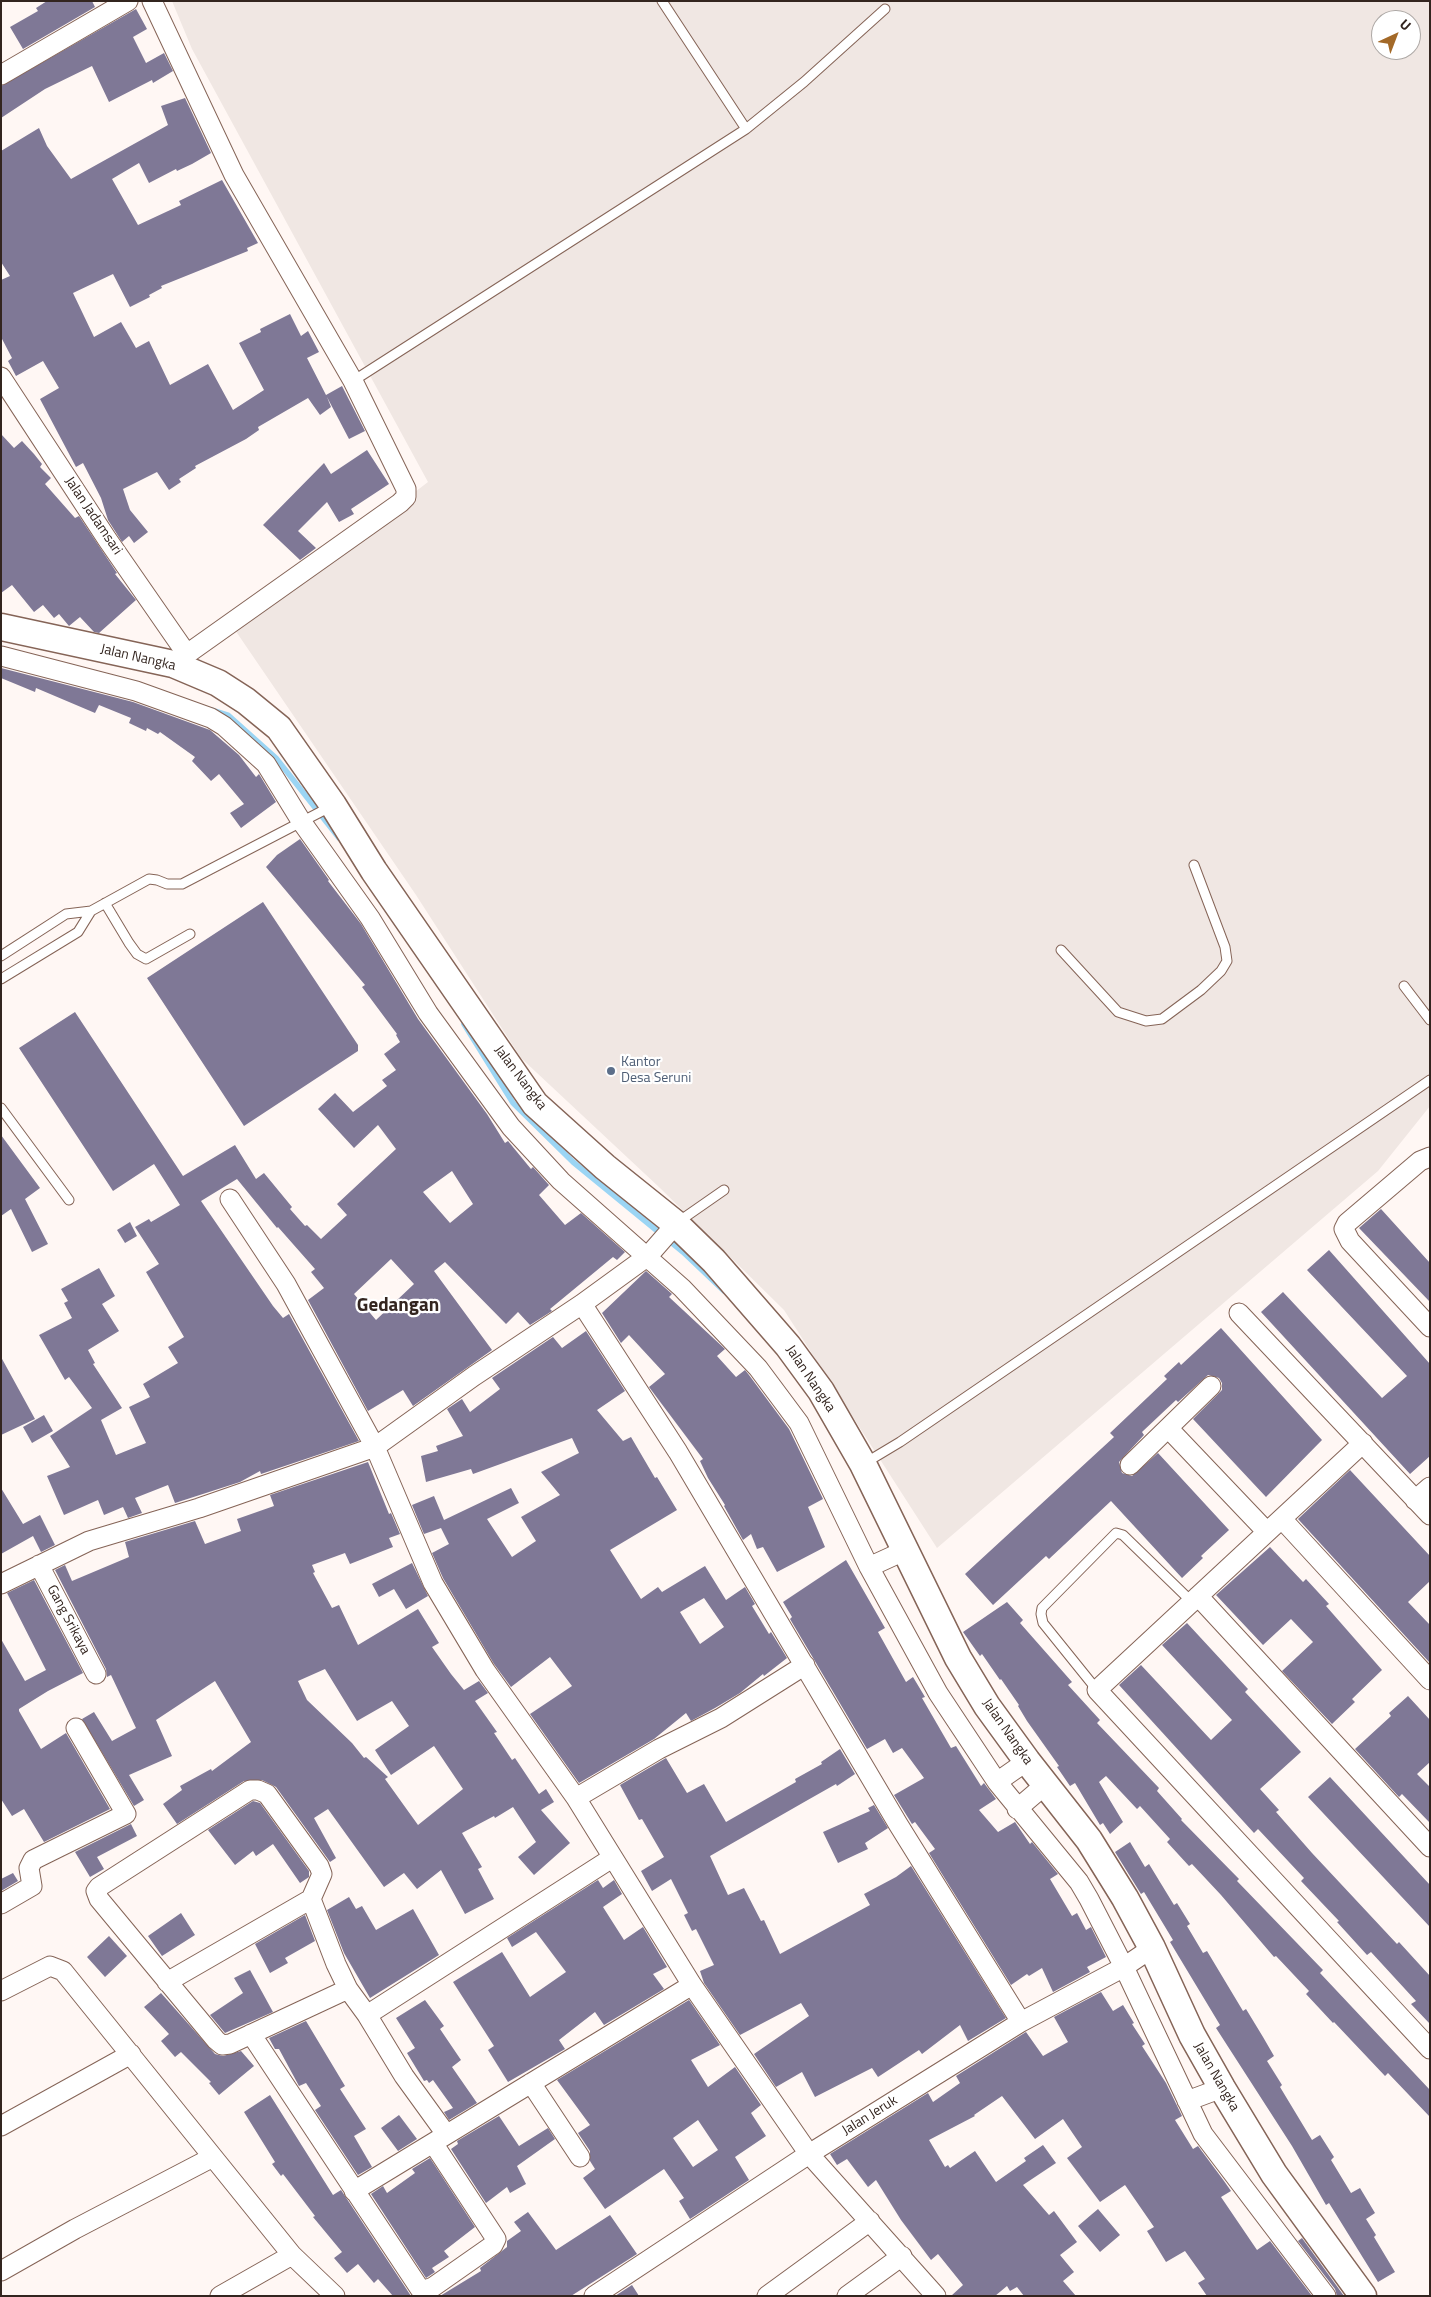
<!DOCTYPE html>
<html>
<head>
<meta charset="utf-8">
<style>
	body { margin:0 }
	#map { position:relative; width:1431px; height:2297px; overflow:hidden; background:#fff7f4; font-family:"Titillium Web",sans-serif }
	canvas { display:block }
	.frame { position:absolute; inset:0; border:2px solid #33251f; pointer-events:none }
	.north { position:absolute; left:1371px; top:10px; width:50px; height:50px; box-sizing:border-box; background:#fff; border:1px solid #ada8a5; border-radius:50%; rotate:43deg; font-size:14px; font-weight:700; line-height:20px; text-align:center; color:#33251f }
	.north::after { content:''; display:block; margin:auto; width:18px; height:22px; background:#a36928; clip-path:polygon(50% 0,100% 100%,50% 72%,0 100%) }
</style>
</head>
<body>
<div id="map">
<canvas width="1431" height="2297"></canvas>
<div class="frame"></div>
<div class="north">U</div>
</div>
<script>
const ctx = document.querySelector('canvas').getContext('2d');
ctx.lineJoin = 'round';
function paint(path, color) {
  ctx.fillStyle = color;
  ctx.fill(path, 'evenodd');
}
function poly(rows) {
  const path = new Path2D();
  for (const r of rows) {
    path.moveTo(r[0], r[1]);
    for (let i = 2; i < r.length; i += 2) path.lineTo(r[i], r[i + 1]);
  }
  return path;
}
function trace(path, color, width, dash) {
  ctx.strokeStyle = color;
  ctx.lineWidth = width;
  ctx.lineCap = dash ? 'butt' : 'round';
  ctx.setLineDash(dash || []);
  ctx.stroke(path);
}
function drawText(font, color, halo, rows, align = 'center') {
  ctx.font = font + ' "Titillium Web",sans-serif';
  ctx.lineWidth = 4.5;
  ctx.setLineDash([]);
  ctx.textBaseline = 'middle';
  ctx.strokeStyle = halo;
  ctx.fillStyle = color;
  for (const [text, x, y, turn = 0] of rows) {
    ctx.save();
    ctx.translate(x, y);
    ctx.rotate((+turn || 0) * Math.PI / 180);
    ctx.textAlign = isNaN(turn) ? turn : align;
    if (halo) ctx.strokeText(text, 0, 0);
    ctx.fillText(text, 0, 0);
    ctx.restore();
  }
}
const built = poly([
	[172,1,1430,1,1430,1106,1378,1171,937,1548,784,1310,660,1188,521,1058,416,895,235,630,428,482,192,49],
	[1381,20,1411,20,1411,50,1381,50]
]);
const stream = poly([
	[212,710,228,715,276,758,339,838],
	[464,1024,513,1103,573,1162,683,1252,724,1291]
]);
const building = poly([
	[47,1,92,1,95,7,23,49,10,27,38,11,36,8],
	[136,9,147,29,133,37,146,63,164,53,173,71,153,83,152,80,109,102,92,66,45,89,1,118,1,86],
	[185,98,211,153,192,164,177,171,176,169,149,183,139,163,112,179,138,225,181,205,179,201,222,180,258,243,247,248,248,251,161,286,162,288,149,295,150,297,130,307,113,274,73,293,94,337,121,322,136,348,149,341,170,385,208,364,233,410,264,390,239,343,261,332,260,329,290,314,301,336,308,331,319,352,307,358,326,395,342,386,365,431,349,439,327,397,331,407,320,415,308,398,258,427,259,430,246,439,195,466,196,468,179,479,181,482,169,490,157,472,123,489,130,510,148,532,134,543,129,536,122,542,108,520,101,498,83,463,76,467,40,399,59,388,43,361,16,376,8,361,12,358,1,337,1,280,10,276,1,262,1,151,39,128,47,146,71,179,168,125,161,106],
	[1,434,14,448,22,441,34,454,42,464,40,467,51,478,45,484,75,518,79,516,117,573,115,574,136,600,99,633,94,632,80,617,69,626,59,614,54,618,43,605,34,612,12,585,1,593],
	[367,450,389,484,351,509,354,514,339,522,327,502,298,531,316,548,300,560,263,525,324,463,331,474],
	[1,668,133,702,210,730,239,755,256,777,259,774,276,802,241,828,230,813,244,804,219,774,211,781,192,761,195,757,160,732,158,734,147,728,146,731,129,723,131,718,99,705,95,713,36,688,35,692,1,678],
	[300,839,329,880,328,881,361,924,418,1019,487,1114,505,1143,508,1141,531,1169,533,1167,549,1185,539,1195,565,1225,581,1213,625,1252,617,1260,613,1257,550,1309,552,1311,530,1325,518,1312,506,1324,445,1262,434,1271,492,1350,413,1406,403,1390,368,1411,308,1300,324,1288,311,1272,315,1269,278,1227,277,1228,237,1179,201,1201,273,1306,283,1318,289,1314,359,1441,261,1474,260,1471,240,1482,175,1503,168,1485,135,1498,142,1513,128,1518,123,1507,104,1515,98,1500,64,1515,47,1476,70,1467,50,1436,92,1408,69,1377,65,1380,39,1335,72,1318,64,1303,68,1301,61,1289,99,1268,115,1296,102,1304,119,1331,88,1350,95,1363,93,1364,122,1408,101,1420,116,1455,146,1443,129,1407,150,1397,143,1384,178,1363,168,1347,184,1337,146,1272,159,1264,135,1227,149,1219,151,1222,180,1205,154,1164,113,1191,19,1048,75,1012,183,1176,235,1145,256,1179,264,1173,292,1207,290,1209,305,1226,307,1225,321,1239,347,1215,337,1204,396,1149,378,1125,354,1148,318,1109,335,1093,353,1112,387,1086,382,1080,396,1070,384,1054,400,1042,396,1035,397,1034,362,987,365,985,266,867,277,855],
	[452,1171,473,1204,450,1223,423,1192],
	[391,1259,414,1284,376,1320,354,1294],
	[263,902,358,1045,358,1051,244,1126,147,978],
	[1,1135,40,1188,25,1199,48,1244,32,1252,11,1209,1,1216],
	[1381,1209,1430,1263,1430,1302,1359,1228],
	[130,1222,137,1236,125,1243,117,1230],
	[1329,1250,1430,1364,1430,1456,1410,1474,1261,1312,1283,1292,1382,1398,1407,1376,1307,1270],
	[646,1271,672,1294,669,1297,725,1349,717,1356,736,1377,745,1370,749,1375,789,1429,823,1499,808,1507,825,1547,777,1572,763,1547,757,1549,751,1534,743,1540,724,1506,725,1505,708,1478,700,1461,703,1459,649,1387,665,1374,629,1335,621,1343,602,1313],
	[1221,1328,1322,1440,1266,1497,1193,1419,1222,1390,1222,1383,1219,1378,1208,1375,1178,1402,1176,1400,1142,1432,1144,1435,1119,1462,1122,1473,1132,1476,1158,1453,1229,1530,1201,1556,1203,1558,1182,1578,1111,1501,1049,1559,1046,1556,993,1605,965,1574,1114,1437,1110,1433,1167,1379,1164,1376,1179,1362,1181,1365],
	[586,1331,625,1391,597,1410,623,1441,631,1437,655,1478,657,1477,677,1510,610,1550,641,1599,658,1587,662,1592,705,1566,726,1600,745,1587,755,1604,752,1606,769,1634,771,1632,787,1658,764,1676,763,1674,740,1693,715,1708,691,1721,686,1713,654,1739,579,1783,530,1714,572,1686,550,1657,511,1687,494,1664,443,1578,432,1553,449,1544,441,1528,424,1534,412,1505,434,1496,444,1520,511,1488,519,1503,487,1519,512,1557,536,1541,521,1517,560,1495,541,1472,579,1453,572,1438,473,1474,471,1469,426,1482,421,1456,438,1451,436,1446,463,1436,447,1409,462,1399,470,1412,500,1389,492,1378,553,1337,562,1348],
	[704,1598,724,1627,700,1644,680,1612],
	[1,1357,35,1419,1,1435],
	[44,1415,53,1431,32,1443,23,1427],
	[368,1462,389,1514,391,1513,400,1534,389,1538,393,1547,350,1564,345,1553,312,1565,315,1572,313,1573,332,1608,339,1605,358,1645,418,1609,439,1643,432,1647,451,1674,464,1690,479,1681,488,1693,475,1701,497,1732,494,1733,512,1760,515,1758,539,1794,546,1789,554,1802,541,1810,570,1843,534,1875,518,1857,536,1842,513,1807,495,1818,494,1816,462,1833,482,1867,478,1869,494,1899,465,1914,441,1870,417,1889,404,1873,384,1887,328,1809,314,1818,336,1858,330,1862,276,1787,262,1780,244,1781,177,1824,163,1804,182,1790,180,1786,211,1769,212,1771,251,1742,215,1681,156,1720,172,1756,129,1775,144,1800,134,1806,82,1719,94,1712,112,1741,136,1728,111,1675,107,1677,106,1669,55,1570,65,1565,72,1581,129,1557,125,1542,195,1521,205,1544,241,1531,237,1519,274,1506,270,1495],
	[325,1669,357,1721,392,1701,409,1726,375,1750,391,1775,434,1746,463,1789,418,1825,385,1779,388,1777,366,1757,364,1758,352,1743,307,1700,298,1681],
	[1350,1470,1430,1556,1430,1581,1408,1602,1430,1625,1430,1663,1298,1519],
	[1,1488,23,1524,40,1515,55,1545,41,1552,33,1536,1,1554],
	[1270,1547,1303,1582,1306,1579,1329,1604,1326,1606,1382,1670,1352,1699,1355,1702,1332,1724,1282,1671,1313,1642,1291,1619,1263,1645,1216,1595],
	[846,1560,885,1628,878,1632,906,1682,913,1677,925,1697,922,1698,951,1748,956,1746,981,1786,984,1783,996,1799,979,1810,998,1832,1015,1822,1030,1844,1032,1842,1058,1874,1050,1879,1072,1916,1077,1913,1086,1930,1091,1927,1106,1957,1087,1967,1090,1972,1053,1992,1042,1968,1029,1976,1027,1974,1011,1985,929,1853,935,1849,915,1822,912,1824,907,1816,894,1795,924,1778,902,1748,893,1753,885,1739,867,1749,790,1619,792,1617,783,1602],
	[412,1563,428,1596,406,1609,394,1589,379,1597,372,1584],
	[34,1580,83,1673,48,1691,19,1709,19,1711,41,1749,66,1733,110,1809,44,1842,24,1809,12,1816,1,1799,1,1639,25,1681,46,1670,7,1593],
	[1007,1602,1023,1620,1020,1623,1072,1682,1068,1685,1100,1720,1097,1723,1159,1788,1157,1791,1182,1819,1181,1820,1239,1879,1237,1881,1323,1970,1320,1973,1430,2090,1430,2117,1388,2073,1385,2076,1334,2022,1333,2023,1306,1994,1309,1991,1276,1956,1274,1957,1221,1895,1192,1864,1189,1866,1167,1842,1170,1839,1140,1806,1137,1809,1106,1776,1099,1782,1123,1822,1110,1834,1103,1823,1100,1825,1075,1783,1070,1786,1057,1767,1059,1766,1027,1721,1018,1706,1019,1705,1001,1679,1000,1680,982,1654,980,1656,963,1632],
	[1187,1623,1248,1689,1245,1692,1301,1752,1260,1789,1279,1810,1276,1812,1312,1853,1397,1944,1399,1942,1430,1976,1430,2024,1411,2004,1416,2001,1371,1952,1367,1955,1337,1922,1339,1921,1301,1881,1304,1878,1258,1829,1254,1833,1119,1685,1141,1665,1211,1740,1232,1720,1162,1645],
	[1408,1696,1430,1720,1430,1762,1417,1774,1430,1787,1430,1823,1402,1794,1399,1797,1355,1749,1391,1716,1389,1713],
	[840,1749,855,1774,837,1786,836,1784,806,1801,710,1856,728,1895,744,1888,761,1921,764,1920,780,1954,870,1905,864,1894,896,1877,911,1866,1006,2018,968,2041,960,2025,922,2054,919,2050,878,2077,872,2068,815,2097,802,2072,776,2087,754,2054,809,2016,801,2003,740,2035,704,1983,700,1971,714,1965,696,1929,692,1931,684,1915,688,1913,671,1879,652,1891,641,1871,664,1857,642,1819,639,1820,620,1785,666,1758,687,1793,704,1784,726,1822,796,1782,795,1779,822,1764,821,1762],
	[1330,1777,1430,1885,1430,1927,1308,1797],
	[253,1801,260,1803,309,1871,309,1877,300,1883,273,1844,256,1856,253,1851,235,1865,208,1830],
	[874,1805,888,1828,865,1843,868,1849,838,1863,823,1832,870,1811,868,1808],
	[131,1824,137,1836,97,1857,104,1869,90,1877,75,1852],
	[1130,1842,1145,1867,1149,1864,1174,1905,1177,1903,1190,1924,1187,1926,1203,1953,1207,1951,1243,2011,1246,2009,1263,2037,1274,2056,1267,2061,1282,2085,1280,2087,1312,2140,1320,2135,1334,2157,1331,2160,1351,2193,1360,2188,1375,2213,1366,2219,1376,2235,1374,2237,1395,2272,1378,2282,1329,2203,1326,2205,1292,2146,1216,2028,1220,2025,1170,1942,1173,1940,1144,1892,1141,1894,1115,1852],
	[13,1873,18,1881,1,1891,1,1879],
	[598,1880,603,1888,614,1880,622,1894,603,1907,624,1940,643,1927,667,1967,653,1974,664,1989,604,2025,595,2012,559,2040,565,2049,508,2082,488,2050,494,2046,453,1982,502,1952,530,1997,566,1972,536,1932,512,1947,507,1938],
	[349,1897,356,1909,362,1906,376,1930,413,1909,439,1955,370,1998,344,1953,327,1910],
	[181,1913,195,1935,162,1956,148,1936],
	[305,1915,315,1941,285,1958,288,1963,270,1973,255,1944],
	[109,1936,127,1956,105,1977,87,1957],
	[250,1970,273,2012,225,2033,210,2015,243,1993,234,1978],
	[1101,1992,1113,2011,1123,2005,1134,2023,1132,2024,1145,2044,1142,2046,1166,2083,1182,2116,1175,2120,1193,2149,1198,2146,1224,2181,1231,2191,1221,2197,1257,2250,1270,2241,1312,2296,1207,2296,1198,2283,1205,2279,1185,2251,1166,2262,1147,2231,1154,2227,1125,2185,1100,2202,1067,2158,1082,2147,1063,2119,1035,2139,1002,2096,974,2115,975,2116,929,2140,945,2167,948,2165,950,2168,975,2151,996,2182,1026,2161,1024,2158,1043,2145,1056,2163,1023,2185,1049,2215,1054,2211,1077,2242,1060,2255,1074,2272,1063,2281,1076,2296,1024,2296,1017,2287,1010,2291,1007,2286,995,2296,951,2296,963,2285,938,2254,931,2260,901,2220,876,2180,868,2187,847,2159,837,2165,830,2154,928,2093,933,2102,960,2083,956,2076,1026,2032,1043,2056,1068,2042,1054,2017],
	[161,1993,215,2054,223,2056,241,2051,254,2066,219,2095,209,2083,211,2082,181,2052,175,2057,161,2041,169,2034,144,2007],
	[425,2000,444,2026,440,2029,461,2060,452,2067,477,2103,449,2120,444,2112,453,2108,433,2080,429,2083,427,2080,424,2081,407,2053,415,2048,396,2018],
	[689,2000,720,2045,691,2060,708,2087,735,2067,761,2105,751,2113,766,2136,735,2157,749,2180,690,2219,679,2201,684,2198,664,2169,605,2209,583,2178,595,2169,590,2161,590,2151,578,2133,590,2125,557,2080],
	[698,2120,718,2150,693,2167,673,2138],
	[306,2021,345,2086,340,2089,366,2129,354,2136,372,2167,358,2175,315,2110,321,2106,306,2083,299,2086,279,2049,275,2049,269,2038],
	[270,2095,333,2195,341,2190,411,2296,393,2296,378,2279,374,2283,358,2264,347,2273,334,2258,342,2252,313,2217,315,2216,283,2174,281,2176,272,2164,275,2162,244,2112],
	[399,2115,417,2139,398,2151,381,2128],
	[499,2116,519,2146,548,2128,555,2139,517,2166,526,2184,510,2193,507,2187,486,2203,451,2149,458,2144,457,2141],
	[430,2158,475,2227,444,2251,449,2257,432,2268,435,2272,426,2278,371,2194,383,2186,387,2193,415,2173,412,2169],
	[1098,2209,1120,2235,1100,2252,1078,2226],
	[528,2212,556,2250,610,2215,637,2254,571,2296,440,2296,481,2271,480,2268,507,2247,507,2241,521,2231,514,2222],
	[1302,2238,1344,2296,1337,2296,1335,2289,1298,2241],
	[632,2285,639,2296,615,2296]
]);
const lane = poly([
	[662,1,746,129],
	[353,381,746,129,804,82,885,9],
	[105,903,129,943,137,954,146,959,190,934],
	[1061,950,1118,1012,1146,1021,1162,1019,1201,990,1221,971,1227,961,1225,947,1194,865],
	[1,956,66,914,91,911,149,879,157,880,167,884,182,884,330,807],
	[1,979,78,932,91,911],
	[1404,986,1430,1020],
	[1,1108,69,1200],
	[678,1222,724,1190],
	[865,1463,900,1442,1430,1080],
	[1097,1690,1043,1623,1041,1614,1042,1608,1116,1533,1123,1535,1192,1602]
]);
const street = poly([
	[152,1,234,175,353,381,406,489,406,497,400,503,173,664],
	[1,75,128,1],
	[1,377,107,539,186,653],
	[1,656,136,691,211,718,224,726,266,764,301,821,370,918,428,1013,511,1127,561,1181,682,1288,758,1368,799,1423,869,1567,938,1693,997,1782,1079,1882,1089,1899,1124,1967,1203,2134,1326,2296],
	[1430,1157,1420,1161,1347,1223,1344,1229,1350,1241,1430,1327],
	[230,1199,286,1284,375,1447,433,1583,485,1670,576,1798,692,1985,809,2154,936,2296],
	[582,1304,678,1452,898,1824,1021,2022],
	[1239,1313,1430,1515],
	[1168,1428,1267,1532],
	[1363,1443,1097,1690,1430,2049],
	[1130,1465,1211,1386],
	[1415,1500,1430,1487],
	[1282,1519,1430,1680],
	[39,1565,96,1674],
	[869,1567,906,1550],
	[1,1584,89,1541,199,1508,375,1447,474,1376,582,1304,648,1256,676,1224],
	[1198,1596,1430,1847],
	[997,1782,1027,1761],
	[576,1798,659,1749,721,1718,805,1665],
	[1017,1809,1045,1785],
	[1,1904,32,1886,29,1868,33,1860,126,1814,76,1728],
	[167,1982,311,1899],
	[348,1989,230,2044,222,2045,216,2040,99,1899,96,1891,99,1887,250,1790,258,1790,267,1794,319,1866,322,1874,311,1899,336,1964,348,1989,367,2015,404,2076,446,2134],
	[1,1991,50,1966,63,1971,292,2255,335,2296],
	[367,2015,612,1858],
	[251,2034,420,2289,425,2290,433,2287,493,2245,496,2239,433,2143],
	[531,2083,580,2157],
	[1187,2101,1222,2088],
	[1,2126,131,2054],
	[354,2191,692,1985],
	[1,2271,75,2229,213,2157],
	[220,2296,292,2255],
	[594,2296,809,2154,1021,2022,1124,1967,1152,1948],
	[767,2296,870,2221],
	[847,2296,902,2256]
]);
const secondary = poly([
	[1,627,173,664,218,683,246,701,279,728,333,805,374,871,535,1104,605,1167,676,1224,714,1261,788,1346,821,1391,863,1464,958,1658,987,1706,1027,1761,1089,1840,1125,1898,1152,1948,1192,2035,1222,2088,1274,2174,1363,2296]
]);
const markers = [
	[611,1071,5,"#5c6f8a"]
];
const streetNames = [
	["Jalan Jadamsari",93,516,56],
	["Jalan Nangka",138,658,13],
	["Jalan Nangka",520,1078,53],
	["Jalan Nangka",810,1379,56],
	["Gang Srikaya",68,1620,62],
	["Jalan Nangka",1007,1732,55],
	["Jalan Nangka",1216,2077,60],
	["Jalan Jeruk",870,2116,-32]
];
const serviceNames = [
	["Kantor",621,1063],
	["Desa Seruni",621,1079]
];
const districtNames = [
	["Gedangan",398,1306]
];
paint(built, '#f0e7e3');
trace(stream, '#9bd5f4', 5.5);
paint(building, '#7f7896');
trace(lane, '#856457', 11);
trace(street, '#856457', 21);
trace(secondary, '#856457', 29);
trace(lane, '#fff', 9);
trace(street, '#fff', 19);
trace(secondary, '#fff', 26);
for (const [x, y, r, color] of markers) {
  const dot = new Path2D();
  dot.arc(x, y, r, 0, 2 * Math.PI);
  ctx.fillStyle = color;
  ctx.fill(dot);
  trace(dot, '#fff', 2);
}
drawText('14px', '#33251f', '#fff', streetNames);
drawText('14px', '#4e5e75', '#fff', serviceNames, 'left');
drawText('bold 19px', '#33251f', '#fff', districtNames);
</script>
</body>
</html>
